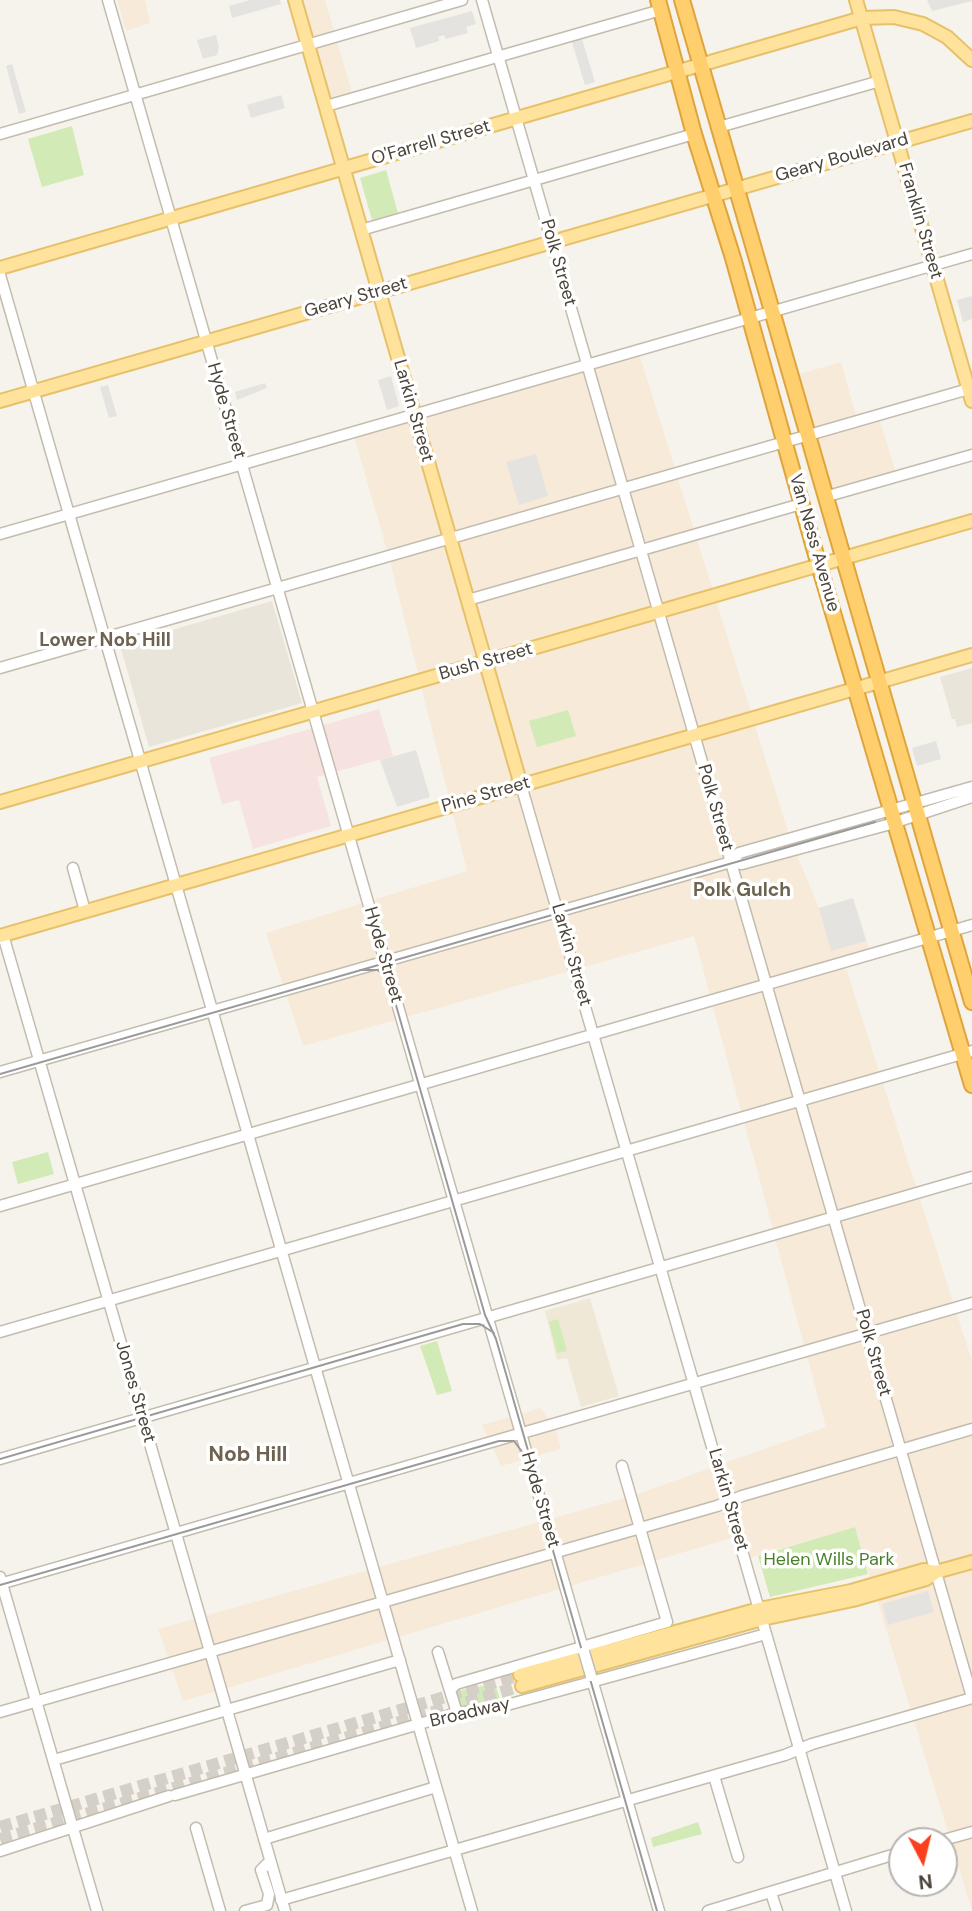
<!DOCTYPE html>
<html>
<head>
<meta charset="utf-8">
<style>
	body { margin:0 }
	#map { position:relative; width:972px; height:1911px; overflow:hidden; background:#f6f3ec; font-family:"DM Sans",sans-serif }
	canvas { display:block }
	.north { position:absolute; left:888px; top:1827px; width:70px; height:70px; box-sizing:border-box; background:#fff; border:2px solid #b7b4b0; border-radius:50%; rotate:173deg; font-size:19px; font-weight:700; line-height:28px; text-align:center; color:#4b4439 }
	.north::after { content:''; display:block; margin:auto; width:24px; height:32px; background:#fc3f1d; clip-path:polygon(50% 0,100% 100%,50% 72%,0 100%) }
</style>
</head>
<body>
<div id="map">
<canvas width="972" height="1911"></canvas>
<div class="north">N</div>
</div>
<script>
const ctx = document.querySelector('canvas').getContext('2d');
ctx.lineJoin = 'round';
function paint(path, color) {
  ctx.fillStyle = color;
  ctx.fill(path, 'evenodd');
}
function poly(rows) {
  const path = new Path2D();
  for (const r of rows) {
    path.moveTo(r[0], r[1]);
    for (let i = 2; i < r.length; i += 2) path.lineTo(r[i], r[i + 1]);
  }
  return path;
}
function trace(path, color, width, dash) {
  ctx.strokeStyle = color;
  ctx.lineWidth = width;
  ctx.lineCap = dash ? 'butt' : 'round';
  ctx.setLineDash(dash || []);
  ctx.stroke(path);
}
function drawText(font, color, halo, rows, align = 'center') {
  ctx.font = font + ' "DM Sans",sans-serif';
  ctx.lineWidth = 7;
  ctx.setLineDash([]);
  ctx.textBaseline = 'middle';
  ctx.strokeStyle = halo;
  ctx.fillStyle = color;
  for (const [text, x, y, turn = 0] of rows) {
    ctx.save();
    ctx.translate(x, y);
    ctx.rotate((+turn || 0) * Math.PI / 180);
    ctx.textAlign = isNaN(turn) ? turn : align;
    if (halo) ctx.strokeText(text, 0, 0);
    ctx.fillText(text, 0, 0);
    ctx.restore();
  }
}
const residential = poly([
	[272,601,302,703,149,747,120,645],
	[972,668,972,723,957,727,955,719,952,719,940,677]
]);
const commercial = poly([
	[117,0,145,0,150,23,126,31],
	[302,0,325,0,353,96,332,101],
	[638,350,790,838,819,908,853,898,871,954,844,962,972,1361,972,1911,855,1527,745,1559,738,1536,183,1701,158,1629,632,1496,826,1427,694,936,303,1046,266,933,467,871,390,561,353,433],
	[841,362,859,426,880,421,896,473,830,491,796,375],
	[541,1408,556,1431,561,1449,501,1466,482,1425]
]);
const education = poly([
	[590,1298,619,1396,581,1407,567,1358,557,1360,545,1311]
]);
const medical = poly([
	[379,709,393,756,317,777,331,826,253,849,239,800,222,804,209,758]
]);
const green = poly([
	[72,126,84,175,42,187,28,139],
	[386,170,398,213,372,220,360,178],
	[568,710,576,736,537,747,529,721],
	[48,1152,54,1174,18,1184,12,1162],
	[558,1319,567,1351,557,1353,549,1322],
	[437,1341,452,1391,437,1395,420,1346],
	[855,1527,868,1574,770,1597,758,1556],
	[493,1678,501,1702,462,1711,456,1691,488,1685,488,1680],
	[698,1822,702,1834,653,1847,651,1838]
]);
const parking = poly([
	[250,0,280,0,281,4,232,18,229,6],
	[927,0,972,0,972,1,932,11],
	[472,11,476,24,466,27,468,33,446,39,444,35,438,37,439,41,416,48,410,28],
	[216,35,219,47,217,55,203,59,197,40],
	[582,39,595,82,585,85,572,42],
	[12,64,26,112,19,114,6,66],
	[281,95,285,108,251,118,247,105],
	[972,296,972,319,963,322,957,300],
	[391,376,399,406,387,410,378,380],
	[265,383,267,388,237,400,235,392],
	[108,385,117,416,109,418,100,387],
	[536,454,548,496,519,505,506,462],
	[936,741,941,759,917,766,912,748],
	[416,750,430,797,397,807,380,760],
	[853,898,866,941,831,951,819,908],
	[928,1591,934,1612,888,1625,882,1604]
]);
const majorTunnel = poly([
	[0,1827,520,1675],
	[0,1839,522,1686]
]);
const minor = poly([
	[108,0,584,1652],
	[482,0,972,1697],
	[326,106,661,10],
	[719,127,880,81],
	[0,134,462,0],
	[361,230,694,134],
	[0,275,472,1911],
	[828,496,972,455],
	[0,534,972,254],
	[468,600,801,504],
	[0,668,972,388],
	[521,785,846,1911],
	[731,862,739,853,972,787],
	[73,868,85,911],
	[3,935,285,1911],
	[0,1072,731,862,742,864,887,825,972,797],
	[0,1206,972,925],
	[0,1332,972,1051],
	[0,1459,972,1177],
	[0,1577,97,1911],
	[0,1584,972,1303],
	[438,1652,457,1713],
	[591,1676,659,1911],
	[452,1688,456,1684,667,1622,622,1466],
	[0,1712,717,1506,742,1496,972,1429],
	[54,1760,400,1660],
	[714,1776,738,1857],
	[175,1795,457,1713,496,1708,766,1634],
	[196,1828,220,1911],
	[264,1839,436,1787],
	[940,1841,972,1832],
	[0,1851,169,1796],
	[771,1893,777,1911],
	[281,1900,785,1755,812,1744,972,1698],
	[267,1905,269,1894,261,1870,270,1861],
	[245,1911,267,1905],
	[708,1911,902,1852]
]);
const major = poly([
	[295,0,521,785],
	[856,0,972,401],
	[0,268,862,18,894,17,923,24,947,37,972,60],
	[0,401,972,121],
	[0,802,972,521],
	[0,936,972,655],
	[520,1675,759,1609,851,1591,924,1570,936,1572],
	[522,1686,762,1619,853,1600,926,1579,936,1572,972,1562]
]);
const highway = poly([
	[658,0,694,134,733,258,816,555,972,1085],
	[682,0,972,1002]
]);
const tram = poly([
	[360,970,378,970,389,981,485,1315,496,1339,529,1454],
	[0,1074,875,822],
	[0,1459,463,1324,480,1324,494,1333],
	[0,1585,499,1441,514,1441,526,1457,657,1911]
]);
const minorBridge = poly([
	[584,1652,591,1676]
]);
const streetNames = [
	["O'Farrell Street",431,143,-16],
	["Geary Boulevard",842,158,-16],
	["Franklin Street",920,221,74],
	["Polk Street",558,263,74],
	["Geary Street",356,298,-16],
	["Hyde Street",226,411,74],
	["Larkin Street",413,411,74],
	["Van Ness Avenue",814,543,74],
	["Bush Street",486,662,-16],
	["Pine Street",486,795,-16],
	["Polk Street",715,808,74],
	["Hyde Street",383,955,74],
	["Larkin Street",571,955,74],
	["Polk Street",873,1353,74],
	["Jones Street",135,1392,74],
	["Hyde Street",540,1500,74],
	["Larkin Street",728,1500,74],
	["Broadway",470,1713,-13]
];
const parkNames = [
	["Helen Wills Park",829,1560]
];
const neighbourhoodNames = [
	["Lower Nob Hill",105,641],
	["Polk Gulch",742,891]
];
const quarterNames = [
	["Nob Hill",248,1455]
];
paint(residential, '#eae5da');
paint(commercial, '#f7ead8');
paint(education, '#efe8d6');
paint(medical, '#f6e3e0');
paint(green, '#d2eab5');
paint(parking, '#e5e3e0');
trace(majorTunnel, '#d4d0c8', 12, [12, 6]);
trace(minor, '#c2bbae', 13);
trace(major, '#e6c16a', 16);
trace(highway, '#e0a43c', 18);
trace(minor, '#fff', 10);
trace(major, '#ffe39c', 12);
trace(highway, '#ffcf6e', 14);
trace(tram, '#9a9a9a', 2);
trace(minorBridge, '#c2bbae', 13, []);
trace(minorBridge, '#fff', 10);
drawText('18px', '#4b4439', '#fff', streetNames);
drawText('18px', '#4a7f2a', '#fff', parkNames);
drawText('bold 19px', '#6e6250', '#fff', neighbourhoodNames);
drawText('bold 21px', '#6e6250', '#fff', quarterNames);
</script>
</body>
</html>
